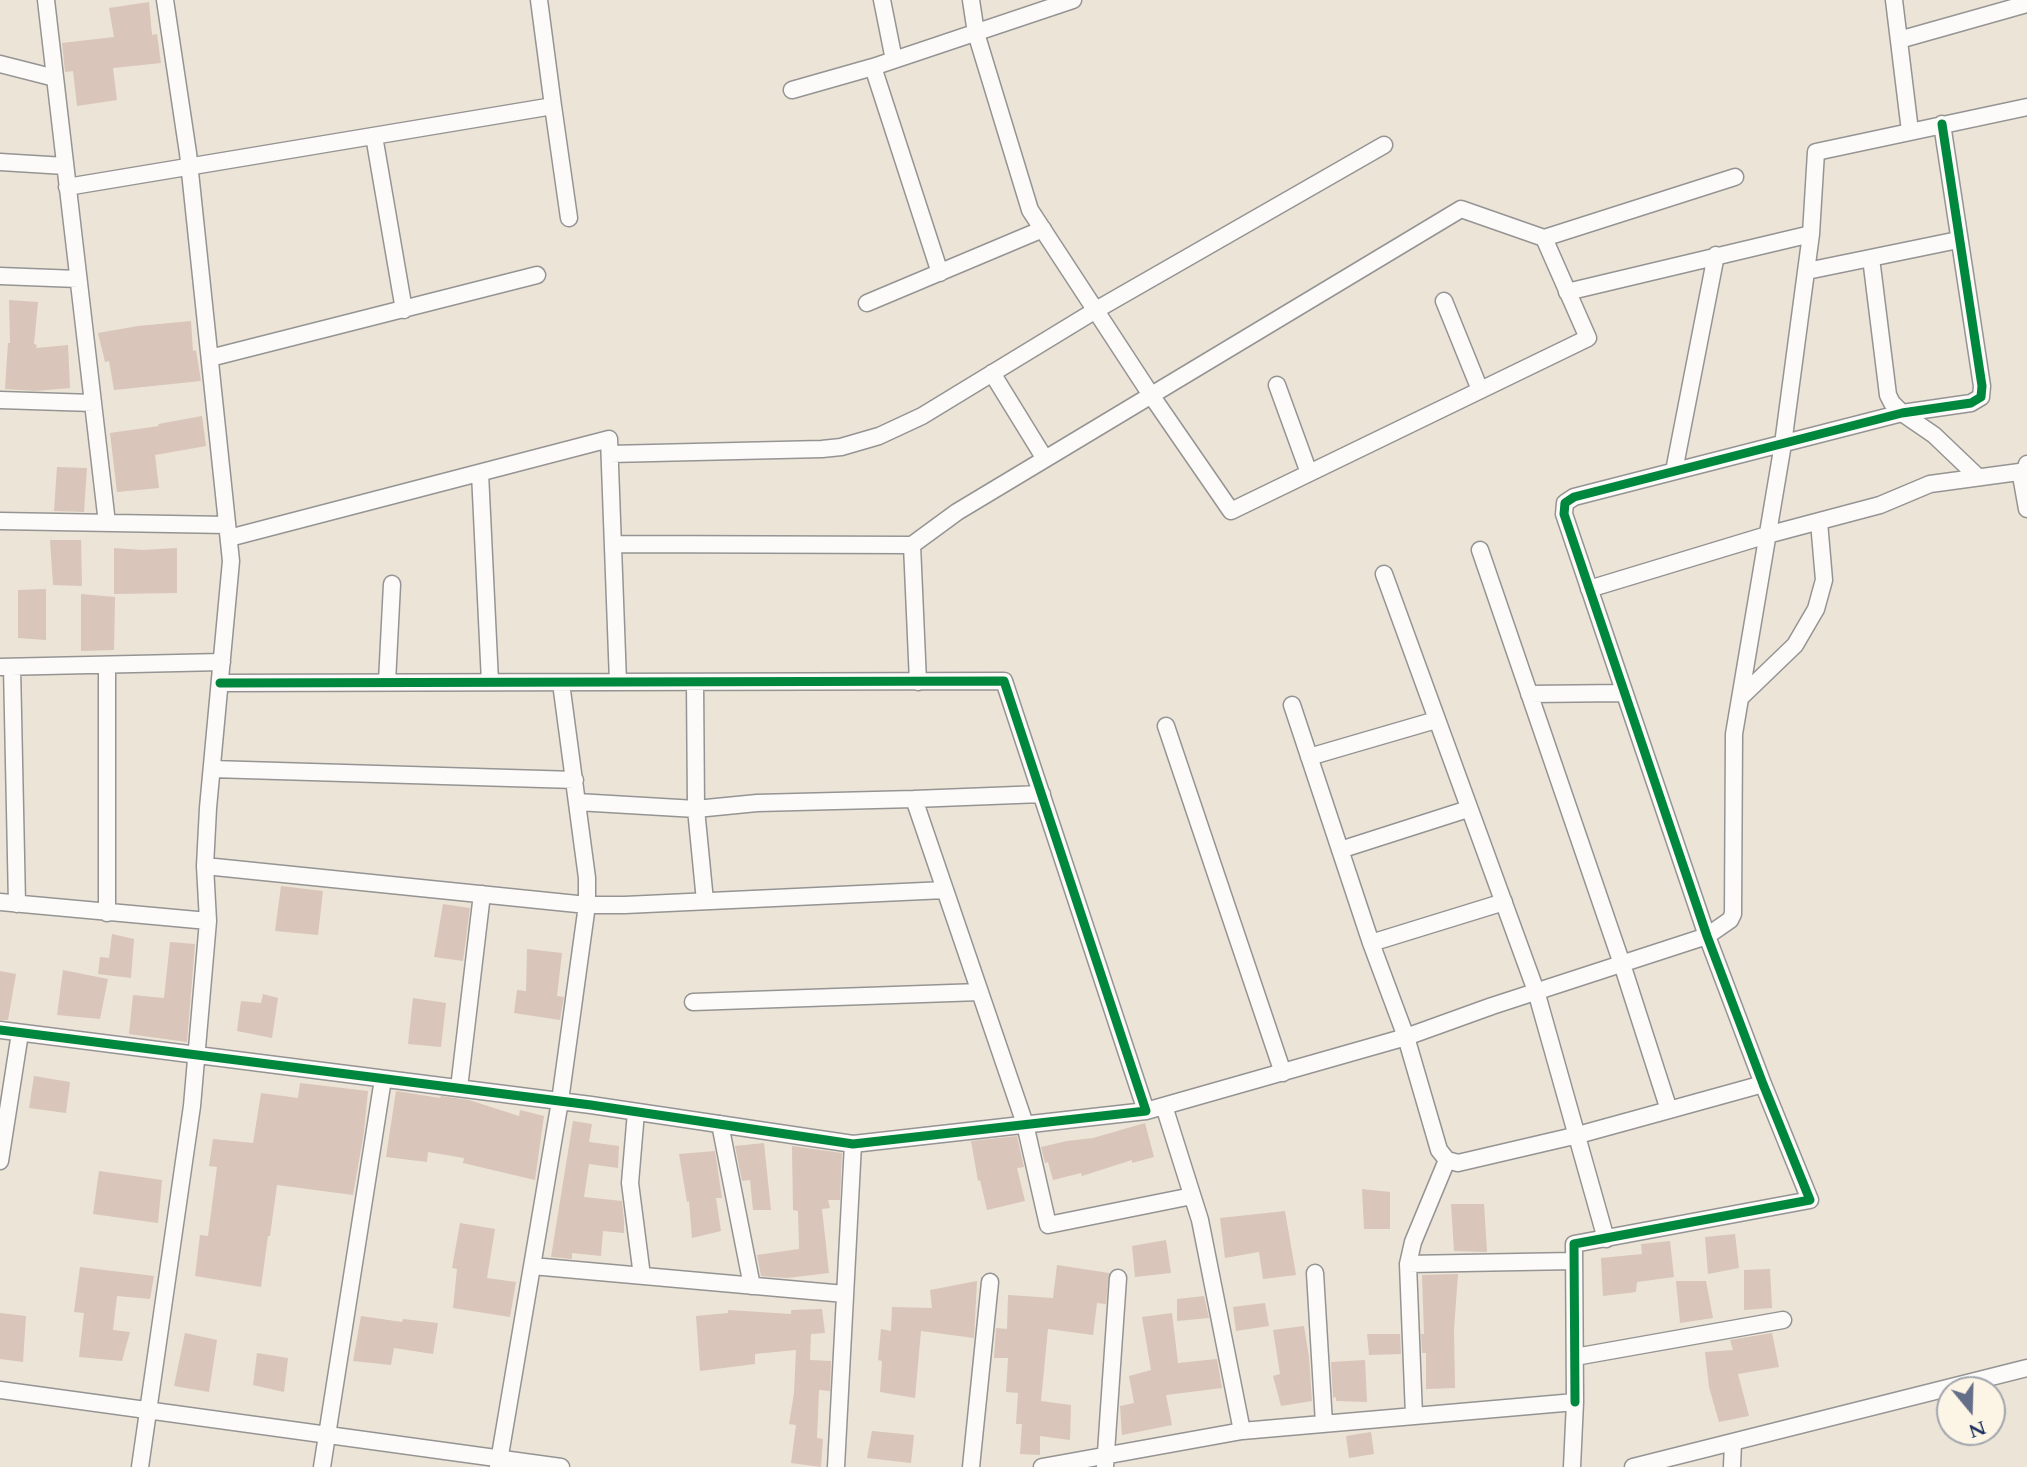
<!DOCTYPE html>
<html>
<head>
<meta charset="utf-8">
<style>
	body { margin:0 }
	#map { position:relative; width:2027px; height:1467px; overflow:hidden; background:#ece4d6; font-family:Cardo,serif }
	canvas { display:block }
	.north { position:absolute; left:1936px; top:1376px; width:70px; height:70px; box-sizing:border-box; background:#fcf5e5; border:2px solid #a2a6af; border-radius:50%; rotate:161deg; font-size:19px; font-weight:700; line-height:28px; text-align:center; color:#1b2f5e }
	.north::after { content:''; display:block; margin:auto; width:24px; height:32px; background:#646e88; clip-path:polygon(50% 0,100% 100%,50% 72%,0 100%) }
</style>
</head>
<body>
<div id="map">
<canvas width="2027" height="1467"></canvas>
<div class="north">N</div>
</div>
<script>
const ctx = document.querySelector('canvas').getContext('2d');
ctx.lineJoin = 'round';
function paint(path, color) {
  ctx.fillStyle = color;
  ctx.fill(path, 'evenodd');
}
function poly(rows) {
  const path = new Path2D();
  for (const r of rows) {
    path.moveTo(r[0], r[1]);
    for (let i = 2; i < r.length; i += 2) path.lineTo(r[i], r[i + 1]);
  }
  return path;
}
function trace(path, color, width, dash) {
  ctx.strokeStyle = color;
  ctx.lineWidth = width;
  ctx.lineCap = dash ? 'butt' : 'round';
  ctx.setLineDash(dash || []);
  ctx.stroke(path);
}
const building = poly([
	[149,2,152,35,157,34,161,63,113,68,117,100,77,106,73,71,65,72,62,43,114,37,109,8],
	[9,300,38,302,34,344,37,345,36,348,68,345,70,388,35,391,5,389,8,343,10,343],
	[191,321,193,351,196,350,201,381,114,390,109,361,105,362,98,333,138,326],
	[202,416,206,446,155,455,159,488,117,492,110,433,159,426,158,424],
	[57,467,87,468,84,512,54,511],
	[50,540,81,540,82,586,53,585],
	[114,548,142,550,177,548,177,593,114,594],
	[46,589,46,640,18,638,18,590],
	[81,594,115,597,114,650,81,651],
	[281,886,323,891,318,935,275,931],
	[443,904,470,908,463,961,434,957],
	[112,934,134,939,131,978,98,974,100,957,109,958],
	[170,942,195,944,187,1042,129,1034,133,995,164,998],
	[527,949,562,953,557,996,564,997,560,1020,514,1013,517,990,526,991],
	[63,970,108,979,100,1019,57,1015],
	[0,971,16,974,8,1020,0,1020],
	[263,994,278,998,272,1038,237,1031,241,1001,261,1003],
	[413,998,446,1003,441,1047,408,1044],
	[34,1076,70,1082,66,1113,29,1108],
	[300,1083,368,1091,364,1132,353,1195,277,1185,270,1236,268,1236,261,1287,195,1276,200,1235,208,1236,217,1167,209,1166,213,1139,253,1143,261,1093,298,1098],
	[396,1091,440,1098,441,1096,469,1100,519,1116,520,1110,544,1116,535,1180,463,1163,464,1158,428,1152,427,1162,386,1157],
	[573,1121,592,1124,589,1142,619,1146,618,1168,589,1164,584,1197,622,1201,624,1221,624,1233,603,1231,601,1256,572,1253,572,1259,551,1257],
	[1145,1123,1154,1157,1132,1163,1132,1160,1082,1176,1081,1173,1053,1180,1048,1162,1045,1163,1041,1147,1067,1141,1093,1138],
	[1017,1136,1024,1167,1017,1168,1025,1201,987,1210,980,1180,978,1181,971,1141],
	[764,1143,771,1210,753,1210,750,1180,742,1181,735,1146],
	[792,1146,842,1153,840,1200,828,1200,830,1208,822,1209,829,1273,787,1278,761,1276,757,1255,799,1249,798,1211,793,1210],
	[715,1151,722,1198,716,1198,721,1231,692,1238,689,1201,687,1202,679,1154],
	[99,1171,162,1180,158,1223,93,1214],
	[1362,1189,1390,1192,1390,1229,1364,1229],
	[1451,1204,1484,1204,1487,1252,1454,1251],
	[1285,1211,1296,1275,1263,1279,1259,1252,1225,1258,1220,1218],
	[460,1223,495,1229,487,1278,516,1282,510,1317,453,1308,457,1269,452,1268],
	[1735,1234,1739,1268,1708,1274,1705,1237],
	[1166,1240,1171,1273,1135,1277,1132,1246],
	[1670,1241,1674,1277,1637,1282,1636,1292,1603,1296,1601,1258,1642,1254,1641,1244],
	[1057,1265,1109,1273,1106,1304,1097,1303,1093,1335,1048,1329,1041,1401,1071,1405,1070,1440,1040,1436,1040,1455,1020,1454,1022,1424,1016,1424,1018,1393,1006,1392,1008,1358,994,1358,996,1328,1007,1329,1008,1295,1053,1298],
	[80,1267,154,1276,150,1299,117,1296,113,1330,130,1332,122,1361,79,1357,84,1313,74,1312],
	[1770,1269,1772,1308,1744,1310,1744,1270],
	[1458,1274,1454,1329,1455,1388,1426,1389,1426,1353,1422,1353,1421,1334,1424,1334,1422,1275],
	[977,1281,974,1338,921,1331,915,1398,880,1392,882,1361,878,1360,881,1329,891,1331,892,1307,932,1308,930,1290],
	[1676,1281,1706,1281,1713,1318,1680,1323],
	[1204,1296,1209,1318,1177,1321,1177,1299],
	[1265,1303,1269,1326,1236,1331,1233,1307],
	[822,1309,825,1333,811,1334,810,1360,831,1361,830,1391,819,1390,817,1438,823,1439,821,1467,791,1463,796,1425,789,1424,794,1393,796,1350,755,1354,755,1364,700,1371,696,1316,728,1313,728,1310,791,1314,791,1310],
	[0,1313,26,1316,23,1362,0,1359],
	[1172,1313,1178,1363,1217,1359,1222,1388,1166,1395,1172,1425,1122,1435,1120,1406,1134,1403,1129,1376,1151,1370,1142,1317],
	[361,1316,402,1322,403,1319,438,1323,433,1354,394,1348,391,1365,353,1361],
	[1304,1326,1309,1357,1312,1401,1281,1406,1273,1376,1280,1374,1273,1330],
	[185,1333,217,1340,209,1392,174,1386],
	[1772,1333,1779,1367,1738,1374,1749,1416,1719,1422,1709,1387,1705,1352,1733,1350,1730,1340],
	[1367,1334,1400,1334,1401,1354,1369,1355],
	[257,1353,288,1358,284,1392,253,1385],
	[1365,1360,1367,1402,1336,1401,1336,1397,1333,1398,1331,1362],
	[872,1431,914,1435,911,1463,867,1458],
	[1371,1432,1374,1454,1349,1458,1346,1436]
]);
const street = poly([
	[46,0,107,523],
	[882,0,894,60],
	[971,0,976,33,1030,210,1151,395,1231,511,1588,338,1544,238],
	[1894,0,1910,131],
	[1899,40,2023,5],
	[0,64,55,78],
	[873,67,940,273],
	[792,90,873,67,1073,0],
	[553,106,569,218],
	[374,136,404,310],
	[0,162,65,166],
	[67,187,553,106,539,0],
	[1811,234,1816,152,2027,107],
	[1871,258,1888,395,1892,403,1902,413,1934,435,1978,477],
	[1807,271,1958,240],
	[0,276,78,279],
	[1444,301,1480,390],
	[867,303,1043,229],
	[210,358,537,275],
	[992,373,1045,459],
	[1277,385,1309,473],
	[0,400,93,403],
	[610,454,822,449,841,447,879,436,922,416,1096,310,1384,145],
	[2027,464,2022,481,2027,509],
	[1674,471,1716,255],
	[480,473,490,682],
	[0,521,227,525],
	[229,538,609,439,618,682],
	[613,544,912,545,957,512,1461,209,1544,238,1735,177],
	[912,545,918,682],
	[1480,550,1622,964,1669,1110,1763,1084],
	[1384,574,1536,991,1606,1239],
	[1589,589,1767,535,1880,505,1930,484,2027,471],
	[107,665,107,913],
	[0,667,222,662],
	[12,667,17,904],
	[387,682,392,584],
	[695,682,696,809,705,901],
	[1529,694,1624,693],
	[1740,698,1795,645,1816,609,1824,580,1819,522],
	[1292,705,1371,943,1406,1037,1439,1150,1447,1160,1458,1163,1578,1135,1669,1110],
	[1166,726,1283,1073],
	[1309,757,1436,720],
	[212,769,575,780],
	[1042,794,914,799,1025,1124,1048,1225,1192,1196],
	[577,802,696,809,757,803,914,799],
	[1340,850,1468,809],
	[205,866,587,905,625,905,945,890],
	[0,902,208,921],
	[1371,943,1504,902],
	[693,1002,980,992],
	[0,1030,591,1105,853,1144,1146,1111,1004,681,220,683],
	[459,1088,482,894],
	[1164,1106,1200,1220,1242,1431],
	[1146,1111,1406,1037,1492,1006,1707,936,1730,920,1733,914,1734,734,1783,444,1811,234,1567,292],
	[636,1112,630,1183,642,1276],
	[720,1124,752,1286],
	[0,1161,20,1033],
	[1408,1264,1413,1242,1447,1160],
	[532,1266,845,1294],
	[1315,1273,1324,1424],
	[1575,1357,1783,1320],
	[0,1390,561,1467],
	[1575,1402,1574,1244,1810,1200,1763,1084,1707,936,1564,514,1565,503,1574,497,1902,413,1971,403,1981,397,1982,386,1942,124],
	[1414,1416,1408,1264,1574,1261],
	[140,1467,192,1106,208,921,205,866,208,808,231,561,188,153,165,0],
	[322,1467,383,1079],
	[498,1467,560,1101,587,905,587,878,561,683],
	[836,1467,853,1144],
	[971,1467,990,1282],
	[1042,1467,1242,1431,1575,1402,1572,1467],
	[1105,1467,1118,1278],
	[1633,1467,2027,1368],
	[1732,1467,1733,1442]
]);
const cycleway = poly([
	[0,1030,591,1105,853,1144,1146,1111,1004,681,220,683],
	[1575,1402,1574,1244,1810,1200,1763,1084,1707,936,1564,514,1565,503,1574,497,1902,413,1971,403,1981,397,1982,386,1942,124]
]);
paint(building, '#d9c5ba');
trace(street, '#959494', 19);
trace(street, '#fcfbf9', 16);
trace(cycleway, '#00873e', 9);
</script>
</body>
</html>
